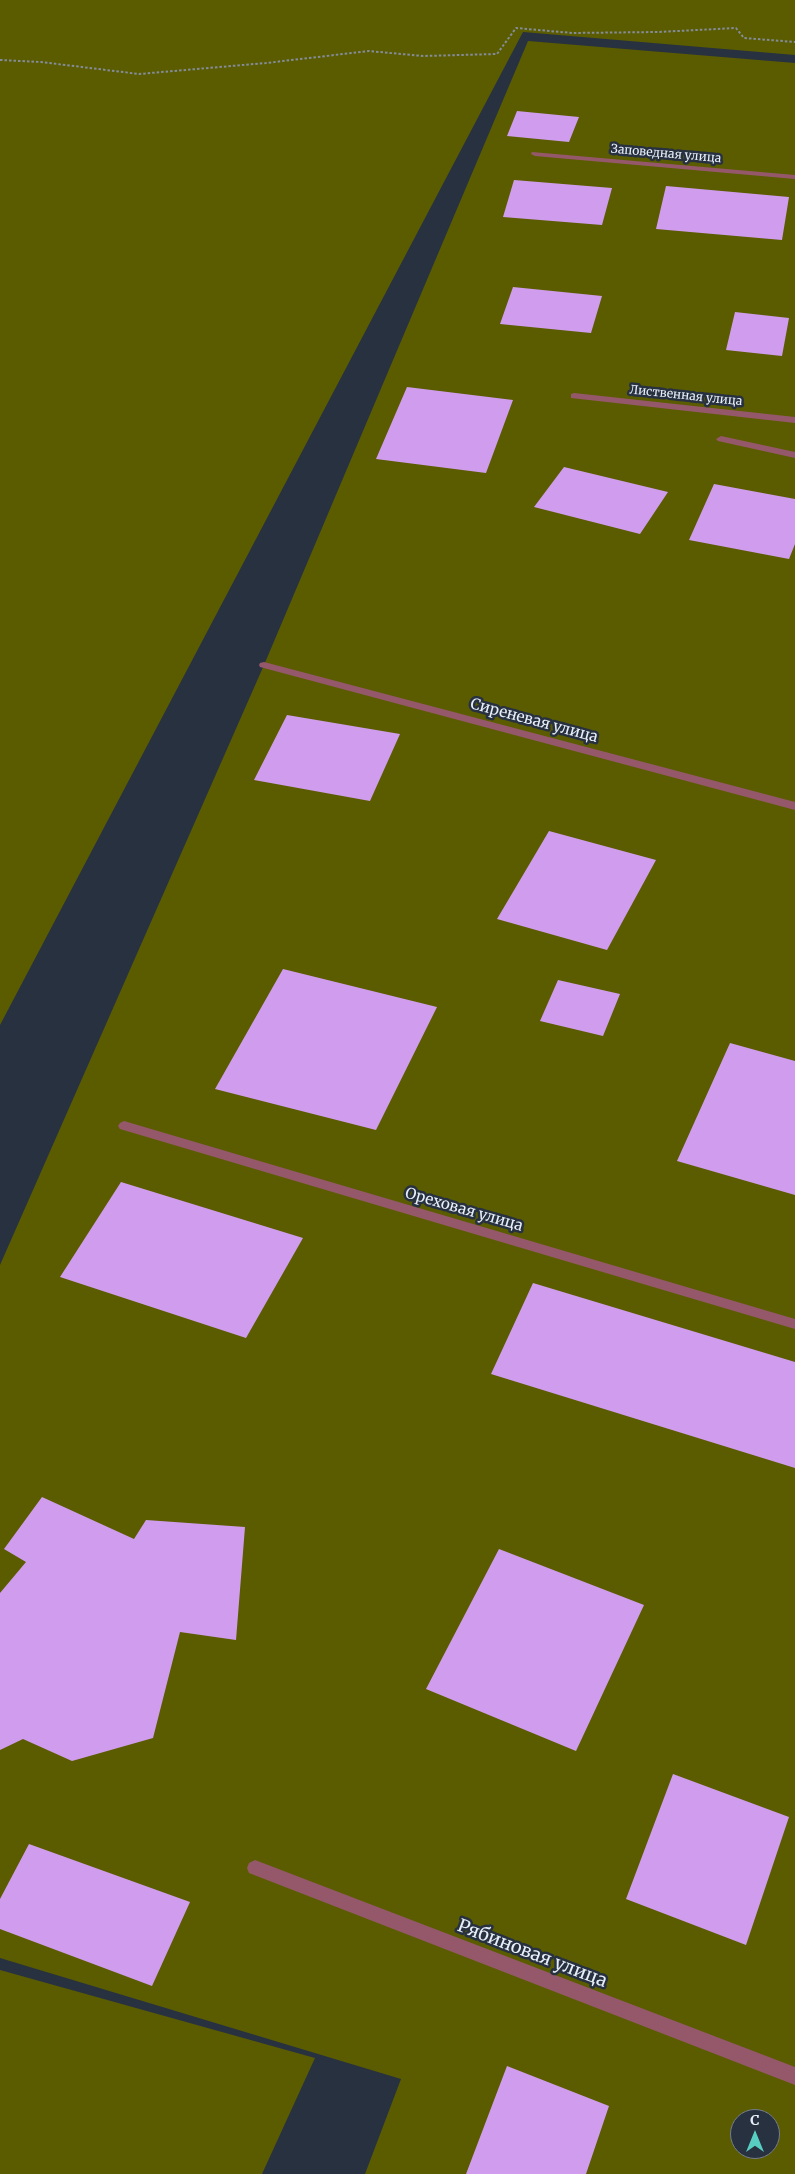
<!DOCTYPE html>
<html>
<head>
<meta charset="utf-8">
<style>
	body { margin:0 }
	#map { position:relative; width:795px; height:2174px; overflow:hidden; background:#273140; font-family:Merriweather,serif }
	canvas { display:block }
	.north { position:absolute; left:730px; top:2109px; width:50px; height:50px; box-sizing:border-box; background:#273140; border:1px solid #757d8a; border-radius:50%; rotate:0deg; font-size:14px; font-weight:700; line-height:20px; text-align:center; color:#e9eff9 }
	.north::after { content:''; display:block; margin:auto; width:18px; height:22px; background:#57cec1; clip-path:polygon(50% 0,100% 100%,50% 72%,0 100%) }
</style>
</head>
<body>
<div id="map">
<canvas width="795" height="2174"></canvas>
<div class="north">С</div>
</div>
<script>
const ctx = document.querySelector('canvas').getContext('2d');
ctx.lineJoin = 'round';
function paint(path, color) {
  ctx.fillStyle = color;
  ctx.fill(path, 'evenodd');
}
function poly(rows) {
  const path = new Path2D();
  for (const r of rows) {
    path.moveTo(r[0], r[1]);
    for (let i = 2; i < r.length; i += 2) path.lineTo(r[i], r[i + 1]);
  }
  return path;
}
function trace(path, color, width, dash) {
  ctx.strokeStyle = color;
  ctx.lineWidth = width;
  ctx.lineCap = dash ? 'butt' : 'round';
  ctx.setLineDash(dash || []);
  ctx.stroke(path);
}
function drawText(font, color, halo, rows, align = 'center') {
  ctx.font = font + ' Merriweather,serif';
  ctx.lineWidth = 5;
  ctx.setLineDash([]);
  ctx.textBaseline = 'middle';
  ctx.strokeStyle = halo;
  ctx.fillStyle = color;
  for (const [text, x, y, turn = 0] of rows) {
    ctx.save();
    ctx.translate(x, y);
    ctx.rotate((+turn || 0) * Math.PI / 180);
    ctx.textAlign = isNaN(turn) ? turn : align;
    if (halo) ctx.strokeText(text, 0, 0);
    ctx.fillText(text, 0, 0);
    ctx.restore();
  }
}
const green = poly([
	[0,0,795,0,795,55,523,32,0,1025],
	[528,41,795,63,795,2174,365,2174,401,2079,0,1958,0,1265,264,665],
	[740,2119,770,2119,770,2149,740,2149],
	[0,1970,315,2058,262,2174,0,2174]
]);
const building = poly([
	[517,111,579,117,569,142,507,136],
	[514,180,612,188,602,225,503,217],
	[666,186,789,197,782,240,656,229],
	[513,287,602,296,591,333,500,324],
	[735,312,789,318,782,356,726,350],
	[407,387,513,400,486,473,376,459],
	[564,467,668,492,640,534,534,507],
	[714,484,795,499,795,544,789,559,689,540],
	[287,715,400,734,370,801,254,780],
	[549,831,656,860,607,950,497,919],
	[283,969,437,1007,376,1130,215,1089],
	[558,980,620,994,603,1036,540,1021],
	[730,1043,795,1061,795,1195,677,1161],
	[121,1182,303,1238,246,1338,60,1277],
	[533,1283,795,1362,795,1468,491,1374],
	[42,1497,134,1539,146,1520,245,1527,236,1640,180,1632,153,1738,72,1761,23,1739,0,1750,0,1593,26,1562,4,1549],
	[499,1549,644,1605,576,1751,426,1689],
	[673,1774,789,1817,746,1945,626,1899],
	[29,1844,190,1902,152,1986,0,1929,0,1899],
	[507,2066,609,2106,586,2174,466,2174]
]);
const path = poly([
	[0,60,41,62,139,74,266,63,369,51,423,56,497,54,516,28,572,33,658,32,736,28,744,38,795,42]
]);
const minor = poly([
	[532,152,795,175,795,179,535,156,531,154,532,152],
	[574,393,795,417,795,423,571,398,571,394,574,393],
	[721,436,795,452,795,458,718,441,716,439,721,436],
	[264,662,795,802,795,810,260,667,259,665,260,663,264,662],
	[124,1121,795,1319,795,1329,120,1129,118,1126,120,1123,124,1121],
	[255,1860,795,2067,795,2085,249,1873,247,1868,249,1863,255,1860]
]);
const farStreetnames = [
	["Заповедная улица",666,154,5],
	["Лиственная улица",686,396,6]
];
const streetNames = [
	["Сиреневая улица",534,721,15],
	["Ореховая улица",464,1210,16]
];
const nearStreetnames = [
	["Рябиновая улица",532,1954,21]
];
paint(green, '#5b5c00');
paint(building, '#d09dee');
trace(path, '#848c99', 2, [2.5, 2]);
paint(minor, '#95586b');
drawText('12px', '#e9eff9', '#273140', farStreetnames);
drawText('15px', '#e9eff9', '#273140', streetNames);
drawText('18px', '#e9eff9', '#273140', nearStreetnames);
</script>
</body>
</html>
